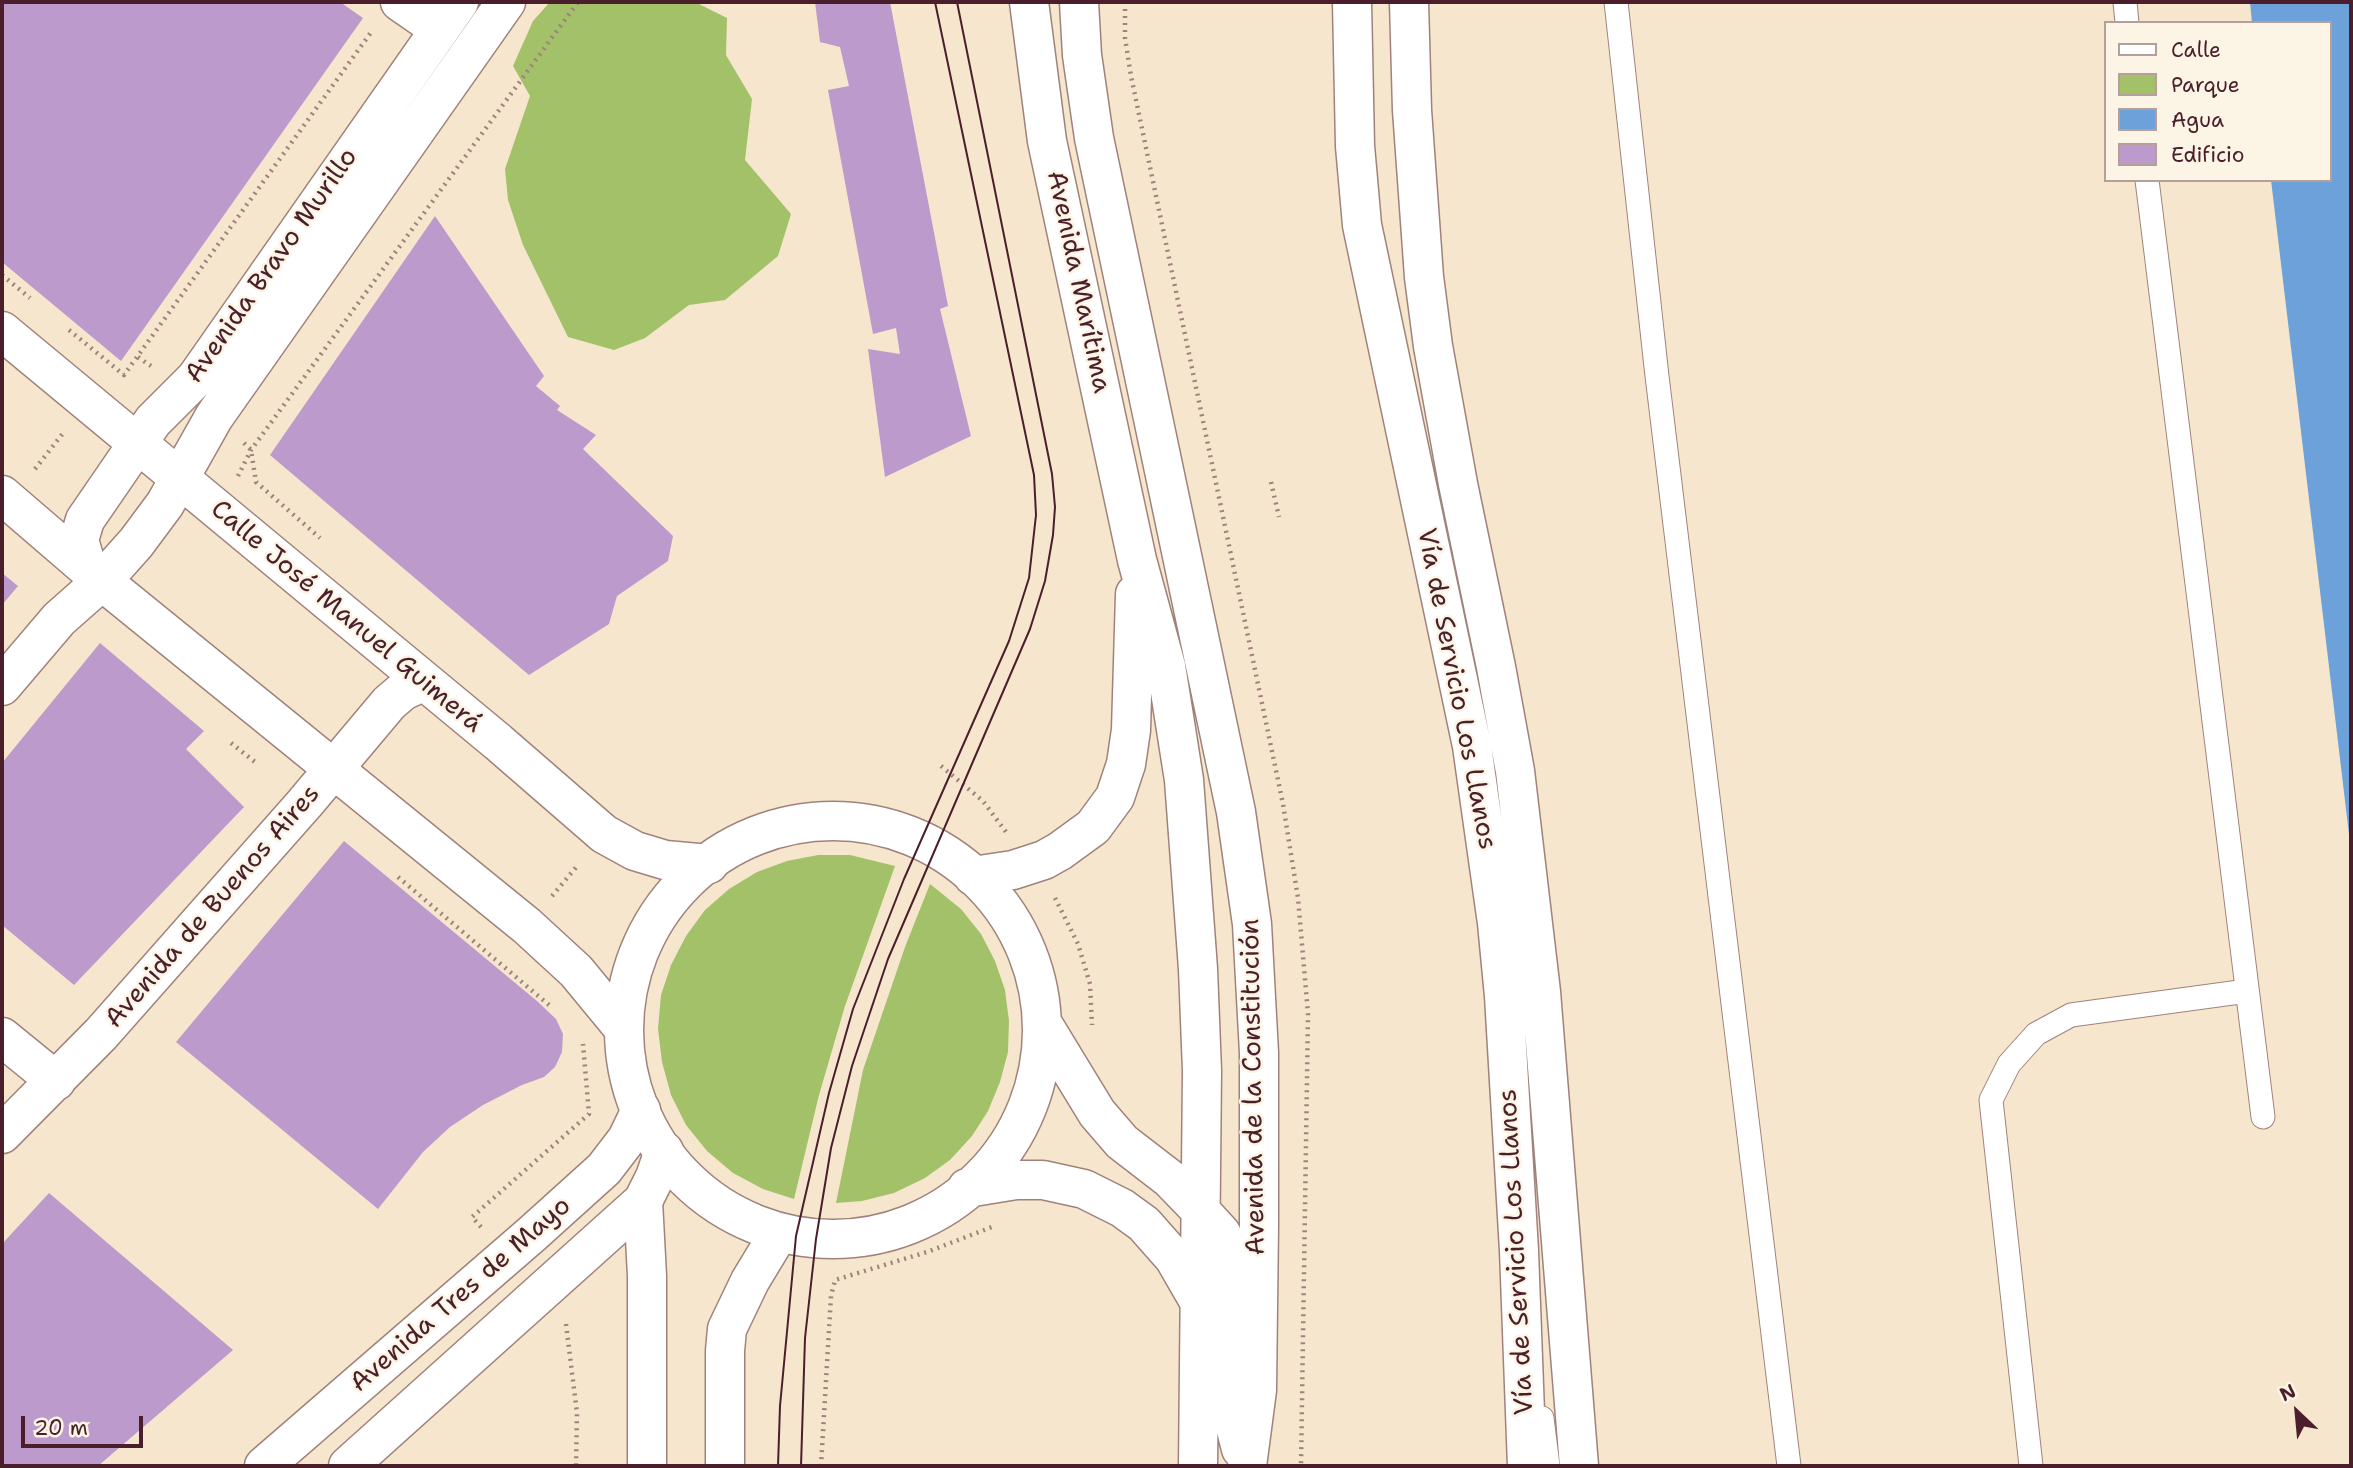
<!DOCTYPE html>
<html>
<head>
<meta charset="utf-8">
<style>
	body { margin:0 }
	#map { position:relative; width:2353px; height:1468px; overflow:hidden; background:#f6e6cd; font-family:"Shantell Sans",sans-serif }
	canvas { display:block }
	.frame { position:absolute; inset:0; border:4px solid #4a1f2b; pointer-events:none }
	.legend { position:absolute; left:2104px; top:21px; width:228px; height:161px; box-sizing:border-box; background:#fcf5e5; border:2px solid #b59f9b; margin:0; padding:9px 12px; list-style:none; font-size:21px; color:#4a1f2b }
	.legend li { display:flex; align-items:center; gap:14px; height:35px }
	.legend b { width:35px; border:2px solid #b59f9b }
	.north { position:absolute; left:2262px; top:1377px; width:70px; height:70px; -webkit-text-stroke:5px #fcf5e5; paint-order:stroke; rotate:334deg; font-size:19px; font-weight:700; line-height:28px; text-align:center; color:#4a1f2b }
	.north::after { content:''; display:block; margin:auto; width:24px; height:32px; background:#4a1f2b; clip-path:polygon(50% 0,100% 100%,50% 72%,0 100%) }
	.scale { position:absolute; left:21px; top:1416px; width:122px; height:32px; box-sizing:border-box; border:4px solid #4a1f2b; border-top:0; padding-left:9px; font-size:21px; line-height:24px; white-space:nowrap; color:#4a1f2b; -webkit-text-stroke:5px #fcf5e5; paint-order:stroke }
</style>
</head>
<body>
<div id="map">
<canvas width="2353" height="1468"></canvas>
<div class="frame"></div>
<ul class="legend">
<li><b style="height:9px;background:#fff"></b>Calle</li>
<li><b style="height:19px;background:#a3c169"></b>Parque</li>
<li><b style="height:19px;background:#6da1d9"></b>Agua</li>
<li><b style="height:19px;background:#bc9acc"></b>Edificio</li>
</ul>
<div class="north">N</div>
<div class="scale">20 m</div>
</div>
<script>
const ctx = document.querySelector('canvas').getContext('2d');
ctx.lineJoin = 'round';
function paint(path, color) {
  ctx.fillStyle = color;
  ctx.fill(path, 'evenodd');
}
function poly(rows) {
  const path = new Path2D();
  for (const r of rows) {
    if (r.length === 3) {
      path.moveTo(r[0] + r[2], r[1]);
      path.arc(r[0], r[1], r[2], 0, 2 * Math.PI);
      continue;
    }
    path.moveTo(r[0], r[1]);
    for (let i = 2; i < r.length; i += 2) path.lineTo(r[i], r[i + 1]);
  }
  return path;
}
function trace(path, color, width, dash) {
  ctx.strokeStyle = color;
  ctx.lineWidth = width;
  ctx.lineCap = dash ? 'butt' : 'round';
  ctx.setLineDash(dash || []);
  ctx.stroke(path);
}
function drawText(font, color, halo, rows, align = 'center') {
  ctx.font = font + ' "Shantell Sans",sans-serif';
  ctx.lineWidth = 5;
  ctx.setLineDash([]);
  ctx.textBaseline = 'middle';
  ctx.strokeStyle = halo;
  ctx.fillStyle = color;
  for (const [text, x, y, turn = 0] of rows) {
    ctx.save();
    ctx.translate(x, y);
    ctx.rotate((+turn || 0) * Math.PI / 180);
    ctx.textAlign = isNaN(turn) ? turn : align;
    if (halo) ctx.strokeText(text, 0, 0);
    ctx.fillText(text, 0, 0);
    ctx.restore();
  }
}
const green = poly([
	[550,2,695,2,727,18,726,55,752,99,745,160,791,214,778,256,725,300,689,305,645,338,614,350,568,337,523,245,508,200,505,169,530,96,513,66,533,21],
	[818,855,850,855,895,866,845,1006,819,1095,794,1199,763,1189,733,1173,707,1151,686,1125,671,1095,662,1062,658,1029,661,995,671,965,686,936,705,910,729,889,757,872,787,861],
	[930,884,961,909,981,934,995,961,1005,990,1009,1021,1008,1052,1000,1082,988,1111,972,1136,950,1160,925,1178,894,1193,862,1201,836,1203,863,1070,905,947]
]);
const water = poly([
	[2250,2,2351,2,2351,851,2271,180,2330,180,2330,23,2252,23]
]);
const building = poly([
	[2,2,340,2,363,18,121,361,2,262],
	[815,2,890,2,948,306,940,309,971,436,885,477,868,349,900,354,896,328,873,334,828,90,849,86,840,47,820,42],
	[435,216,544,376,536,386,560,406,557,410,596,435,583,449,673,536,668,561,617,596,609,624,529,675,270,455],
	[2,573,18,586,2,605],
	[100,643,204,731,186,749,244,807,74,985,2,925,2,763],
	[344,841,537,1001,556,1019,563,1034,562,1052,555,1067,544,1077,522,1085,483,1105,450,1127,423,1152,378,1209,176,1042],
	[49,1193,233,1350,98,1466,2,1466,2,1244]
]);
const path = poly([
	[1125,2,1125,38,1131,76,1283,804,1298,898,1308,1014,1301,1466],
	[2,275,30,298],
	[69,330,124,375,372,31],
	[138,357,151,366],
	[244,443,251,450,256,482,320,538],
	[35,469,64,432],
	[238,476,251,450,578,2],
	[1271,482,1279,517],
	[231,743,255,762],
	[941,766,983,801,1006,832],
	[398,877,549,1005],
	[552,896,578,865],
	[1055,898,1078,944,1090,984,1092,1025],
	[481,1227,472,1217,589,1114,583,1044],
	[566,1324,577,1413,576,1466],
	[821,1466,831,1296,835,1280,927,1252,992,1227]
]);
const lane = poly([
	[1616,2,1657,376,1789,1466],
	[2125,2,2127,23],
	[2147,180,2263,1117],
	[1542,1418,1548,1466],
	[2031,1466,1991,1100,2009,1064,2036,1034,2071,1015,2247,991]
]);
const street = poly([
	[400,2,439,29],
	[1352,2,1355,146,1362,225,1472,746,1497,923,1504,996,1519,1251,1527,1466],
	[1409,2,1412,110,1424,277,1433,346,1458,484,1496,667,1515,771,1541,992,1579,1466],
	[2,331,498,742,604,834,635,851,665,860,709,864],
	[2,495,102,581,527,926,576,971,623,1028],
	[87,567,79,540,85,520,153,421,196,378,459,2],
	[2,686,59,619,102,581,136,543,165,504,214,417,506,2],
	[2,1037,56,1081],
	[2,1134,101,1034,305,803,389,703,403,691,424,681],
	[643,1201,647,1276,647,1466],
	[725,1466,725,1351,727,1329,750,1281,779,1233]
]);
const secondary = poly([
	[264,1466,532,1234,604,1169,627,1139,641,1110]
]);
const primary = poly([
	[1029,2,1047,141,1137,560,1166,666,1184,780,1198,969,1202,1071,1198,1466],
	[1079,2,1082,55,1094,138,1236,812,1252,924,1259,1053,1259,1225,1257,1390,1247,1466],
	[833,1030,209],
	[973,876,1013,870,1044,860,1060,851,1093,827,1115,797,1126,764,1131,730,1135,594],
	[1044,1026,1097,1113,1122,1142,1170,1179,1199,1209,1221,1233,1228,1246,1231,1258,1229,1403,1241,1449],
	[967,1188,1016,1180,1043,1180,1084,1189,1122,1208,1144,1224,1174,1258,1200,1303]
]);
const highway = poly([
	[348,1466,643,1201,655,1177,664,1151]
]);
const tram = poly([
	[778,1466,780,1406,796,1236,829,1093,853,1009,904,879,1009,641,1029,578,1036,515,1034,475,935,2],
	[801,1466,805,1338,816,1239,831,1148,852,1066,888,959,1030,629,1045,581,1053,535,1055,507,1052,474,957,2]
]);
const streetNames = [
	["Avenida Bravo Murillo",272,266,-55],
	["Avenida Marítima",1078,282,78],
	["Calle José Manuel Guimerá",346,617,40],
	["Vía de Servicio Los Llanos",1456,689,79],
	["Avenida de Buenos Aires",213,907,-49],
	["Avenida de la Constitución",1254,1087,-91],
	["Vía de Servicio Los Llanos",1517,1252,-93],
	["Avenida Tres de Mayo",461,1295,-41]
];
paint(green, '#a3c169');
paint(water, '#6da1d9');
paint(building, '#bc9acc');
trace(lane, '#a0827c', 25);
trace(street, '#a0827c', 41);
trace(secondary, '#a0827c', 41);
trace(primary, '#a0827c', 41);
trace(highway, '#a0827c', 41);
trace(path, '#a0827c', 4.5, [2, 5]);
trace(lane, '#fff', 23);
trace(street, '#fff', 38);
trace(secondary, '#fff', 38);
trace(primary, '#fff', 38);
trace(highway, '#fff', 38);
trace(tram, '#4a1f2b', 2);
drawText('26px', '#4a1f2b', '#fcf5e5', streetNames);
</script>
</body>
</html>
